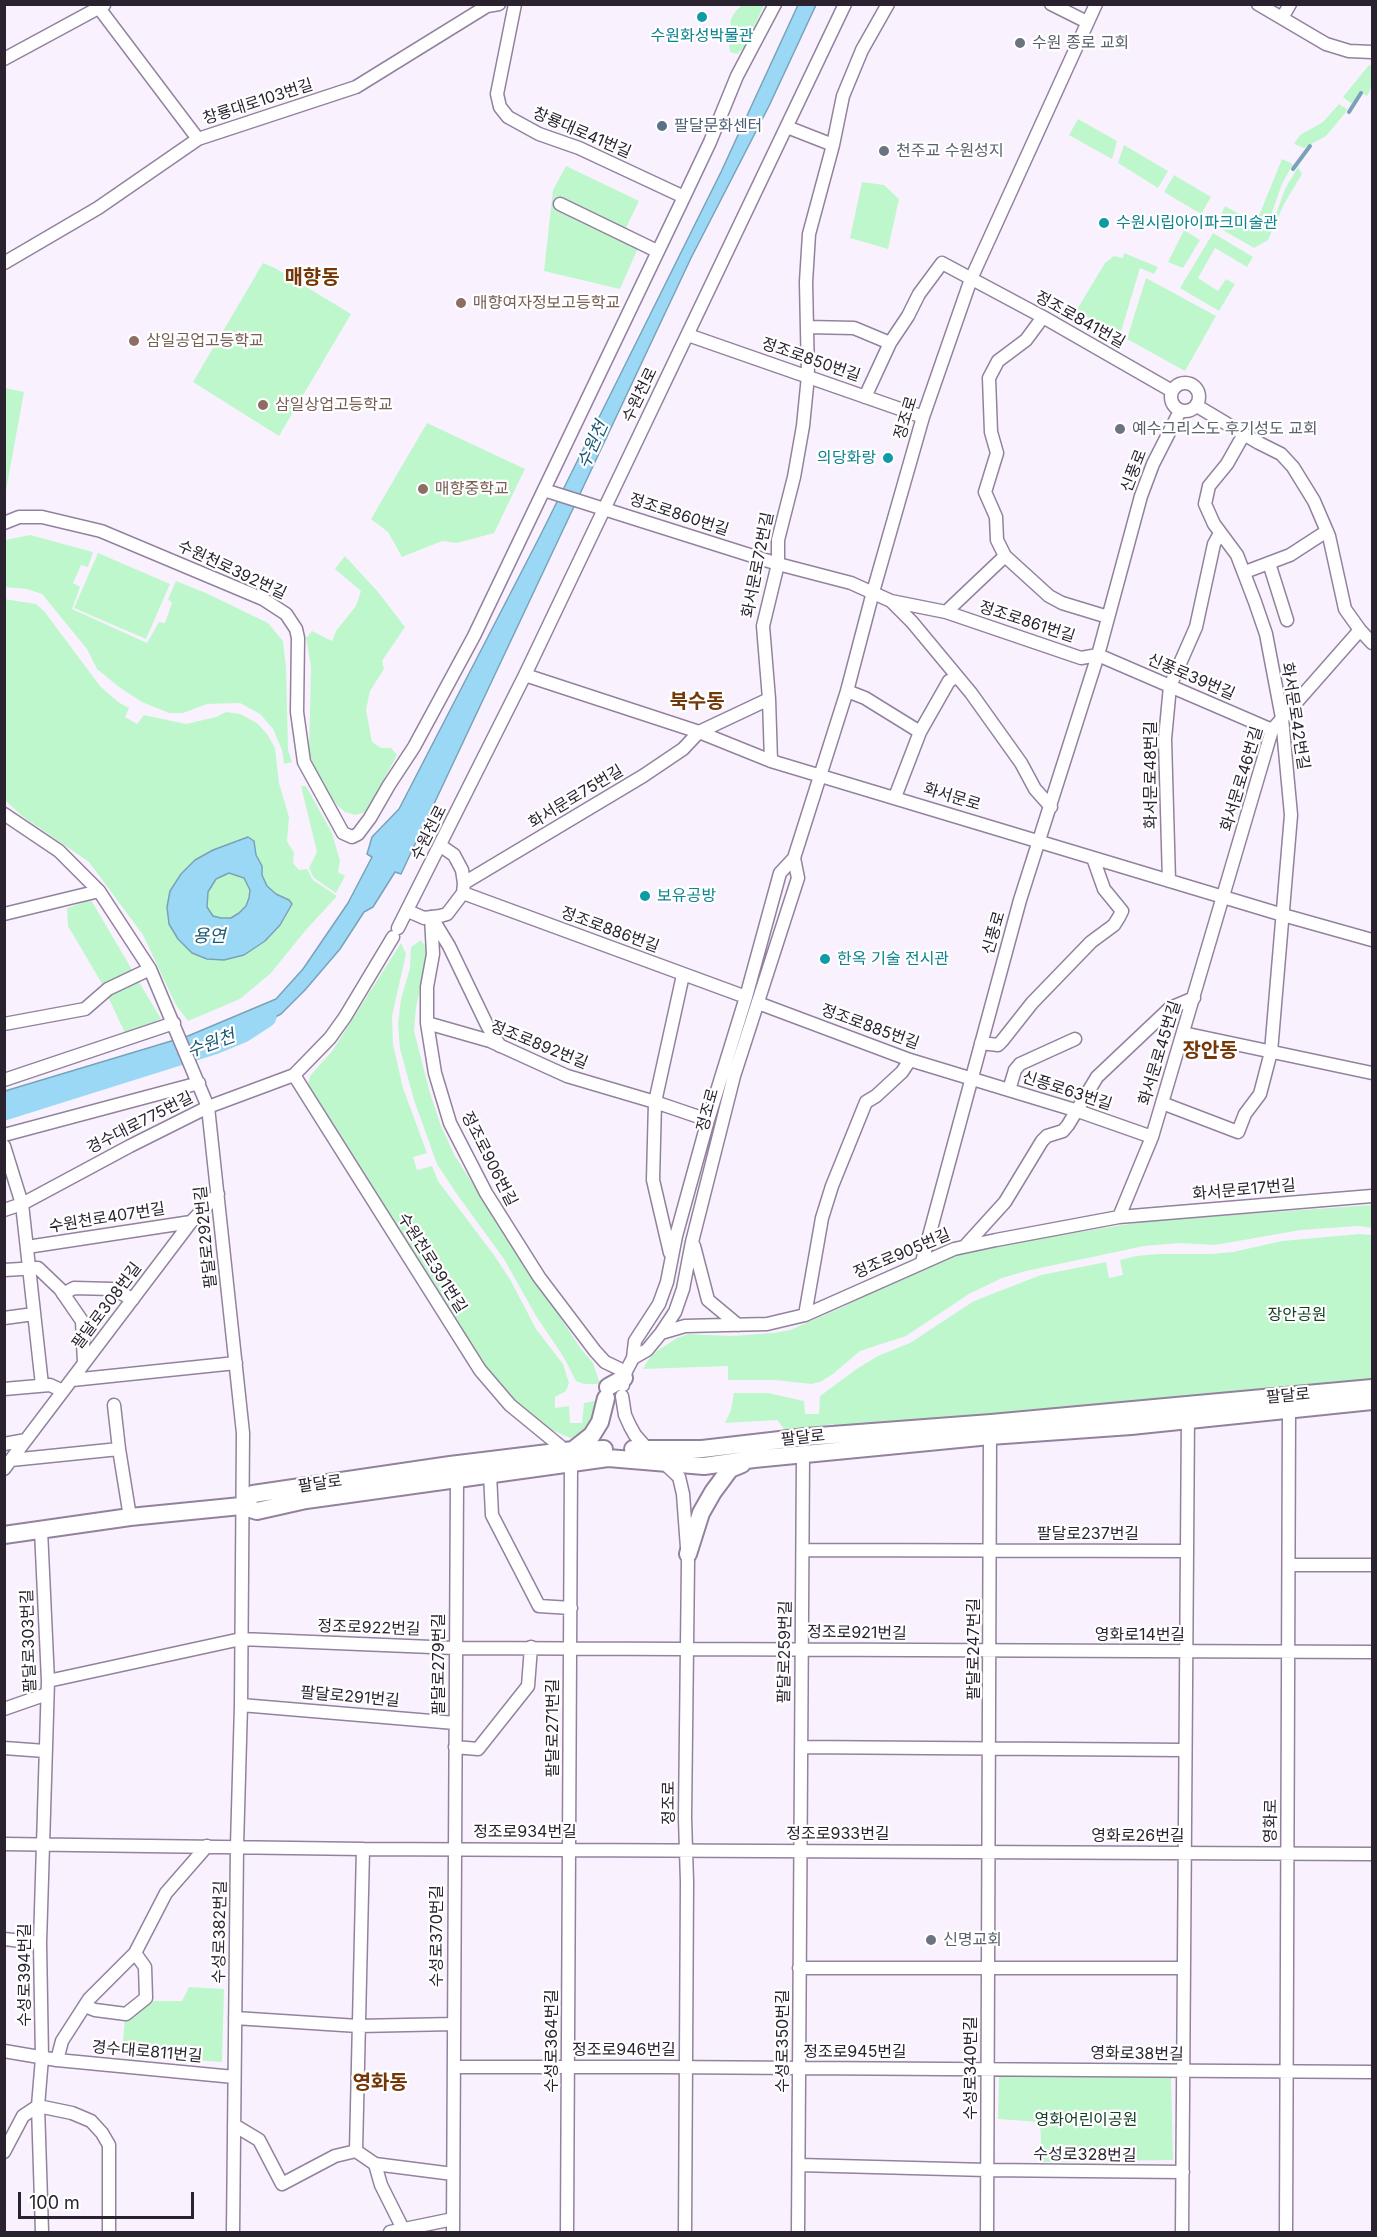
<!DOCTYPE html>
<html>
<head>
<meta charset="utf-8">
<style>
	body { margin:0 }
	#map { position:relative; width:1377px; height:2237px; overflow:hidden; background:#f9f2fe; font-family:Inter,sans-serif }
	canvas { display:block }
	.frame { position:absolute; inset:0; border:6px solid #2a232f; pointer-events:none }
	.scale { position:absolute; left:18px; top:2192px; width:176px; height:27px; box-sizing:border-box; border:3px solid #2a232f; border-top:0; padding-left:8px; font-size:18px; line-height:21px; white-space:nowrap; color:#2a232f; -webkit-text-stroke:4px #fff; paint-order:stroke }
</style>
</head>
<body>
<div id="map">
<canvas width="1377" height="2237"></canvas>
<div class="frame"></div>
<div class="scale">100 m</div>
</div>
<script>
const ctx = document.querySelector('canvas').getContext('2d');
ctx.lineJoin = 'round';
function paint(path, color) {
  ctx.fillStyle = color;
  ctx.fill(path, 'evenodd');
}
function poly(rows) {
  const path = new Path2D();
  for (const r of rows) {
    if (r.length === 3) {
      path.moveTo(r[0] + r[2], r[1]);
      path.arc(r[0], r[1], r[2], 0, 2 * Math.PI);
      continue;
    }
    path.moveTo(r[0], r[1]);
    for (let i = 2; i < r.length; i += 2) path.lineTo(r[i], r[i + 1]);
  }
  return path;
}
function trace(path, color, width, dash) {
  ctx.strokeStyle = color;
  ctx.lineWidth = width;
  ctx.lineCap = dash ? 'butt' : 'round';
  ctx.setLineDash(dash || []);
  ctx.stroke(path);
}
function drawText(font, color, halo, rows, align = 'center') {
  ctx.font = font + ' Inter,"Noto Sans KR",sans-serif';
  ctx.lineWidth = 4.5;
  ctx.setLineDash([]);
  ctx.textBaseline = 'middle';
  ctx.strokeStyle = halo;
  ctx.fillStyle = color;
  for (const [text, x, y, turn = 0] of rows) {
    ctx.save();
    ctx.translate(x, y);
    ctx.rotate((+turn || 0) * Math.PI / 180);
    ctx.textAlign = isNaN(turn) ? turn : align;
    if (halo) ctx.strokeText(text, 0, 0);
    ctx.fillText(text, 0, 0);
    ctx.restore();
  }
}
const green = poly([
	[742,5,764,5,745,47,737,54,730,52,729,46,733,33,730,21,735,12],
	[1369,65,1372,66,1372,86,1367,96,1359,92,1352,104,1343,97],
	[1339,104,1347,109,1346,112,1326,136,1304,148,1294,144,1300,135,1323,122],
	[1078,119,1117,141,1112,159,1069,135],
	[1124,145,1168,171,1158,188,1118,163],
	[1282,159,1293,164,1282,184,1270,218,1274,220,1285,189,1298,167,1302,174,1284,204,1268,240,1254,248,1216,226,1225,206,1256,223],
	[566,166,639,201,624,232,642,239,620,289,544,271,553,190],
	[1174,175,1211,197,1201,214,1164,192],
	[862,182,884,185,899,199,888,249,850,238],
	[1184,230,1200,240,1183,268,1168,262],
	[1213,233,1253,257,1247,267,1215,248,1198,278,1218,291,1226,279,1235,284,1219,311,1180,288],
	[1124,253,1158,267,1154,274,1140,268,1120,335,1076,311,1105,263,1114,256,1123,258],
	[263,263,275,268,351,314,279,436,193,382],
	[1146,278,1216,316,1185,371,1127,339],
	[5,388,24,392,5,496,4,496],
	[427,423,525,469,494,533,457,543,442,541,402,557,388,532,371,519],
	[30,535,93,552,88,567,81,565,73,583,80,587,72,609,147,643,159,622,165,623,166,620,172,603,168,599,176,581,206,593,268,623,283,641,286,667,288,750,292,762,284,764,282,750,273,729,260,714,240,703,207,704,183,713,169,713,142,702,119,687,97,669,87,649,42,594,27,589,5,587,5,540],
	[98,553,170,584,146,639,74,608],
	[345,556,378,592,405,627,382,661,384,669,370,691,366,710,372,742,381,748,391,748,397,755,366,812,355,815,345,812,337,805,322,784,309,754,311,667,306,638,312,631,332,641,336,631,356,606,361,591,335,569],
	[4,599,36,604,44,611,100,686,118,702,129,708,125,717,137,724,144,715,186,724,216,717,226,712,240,714,257,723,267,734,275,748,279,783,289,817,287,841,294,853,293,863,299,870,307,869,313,880,337,896,305,931,271,973,240,999,188,1021,176,1005,143,935,89,862,22,816,5,800],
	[301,786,306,786,332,833,340,861,338,872,345,876,336,893,314,878,309,868,317,852],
	[91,900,161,1019,126,1035,101,982,68,926,67,908],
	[421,940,426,947,426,960,416,1008,414,1031,430,1093,441,1126,455,1156,476,1189,492,1209,537,1282,581,1349,593,1363,600,1384,584,1384,576,1381,563,1356,536,1316,504,1259,456,1193,437,1164,414,1100,400,1049,398,1024,401,999,410,968,411,947],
	[401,943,406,954,392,1016,393,1044,403,1088,427,1153,413,1157,417,1170,432,1166,438,1181,494,1255,511,1281,536,1329,563,1364,569,1383,566,1391,555,1397,555,1408,569,1406,570,1423,582,1423,584,1403,599,1400,598,1415,582,1436,570,1438,552,1430,535,1420,506,1396,478,1361,307,1087,310,1076,333,1050],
	[1372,1205,1372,1228,1359,1226,1301,1230,1215,1245,1180,1243,1144,1246,1026,1271,1002,1278,969,1294,906,1336,860,1351,833,1374,820,1382,811,1384,775,1380,728,1380,728,1366,643,1369,648,1360,657,1351,677,1338,688,1334,732,1336,774,1333,790,1330,843,1307,879,1287,884,1288,944,1259,977,1248,1007,1245,1023,1241,1148,1221],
	[1359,1234,1372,1235,1372,1384,1034,1413,996,1414,835,1432,833,1424,791,1432,784,1429,777,1420,725,1423,731,1410,734,1393,768,1393,804,1401,805,1414,819,1414,820,1396,858,1368,880,1355,910,1343,974,1301,1041,1275,1106,1262,1109,1278,1123,1275,1120,1260,1136,1256,1158,1254,1211,1254,1233,1252,1282,1241],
	[189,1987,224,1989,222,2062,122,2055,125,2016,148,2001,182,2001],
	[999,2077,1171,2077,1173,2160,1042,2162,1040,2122,998,2119]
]);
const water = poly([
	[798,5,816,5,769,106,691,258,401,874,395,872,373,907,364,912,340,949,305,990,281,1014,252,1029,5,1106,5,1091,188,1036,276,999,303,969,348,903,372,857,367,854,372,837,399,809,540,536,721,172,798,5],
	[248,837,254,841,256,855,262,866,262,875,267,886,276,894,289,900,292,904,280,925,265,941,244,955,224,960,207,959,192,953,178,939,169,924,167,907,170,891,181,874,195,860,213,850,248,837],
	[229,873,244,878,250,890,249,898,246,906,239,913,231,918,221,918,213,916,207,907,208,892,216,879,229,873]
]);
const stream = poly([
	[1349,112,1361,93],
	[1293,169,1310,146]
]);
const river = poly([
	[4,1110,214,1044,243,1032,266,1017]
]);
const minor = poly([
	[515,4,497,94,500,107,508,117,539,134,579,148,684,197],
	[1051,4,1087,22],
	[1258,4,1326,44,1349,51,1372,52],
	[99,8,198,139],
	[1282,18,1290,4],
	[4,59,104,5],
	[787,127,833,145],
	[560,204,657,251],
	[4,263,98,208,198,139,356,87,487,6,499,4],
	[1043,317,1026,340,998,361,989,378,991,432,997,453,985,492,996,517,997,540,1005,556,1049,596,1062,603,1108,617],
	[807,327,854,328,890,343],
	[688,335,923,417],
	[1185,397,14],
	[865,397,890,343,908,316,919,294,942,263,1043,317,1172,391],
	[1197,406,1259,443,1281,454,1293,467,1314,501,1329,536,1345,609,1360,630,1372,643],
	[544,490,778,564,851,583,891,601,946,612,1081,658,1098,655,1272,730],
	[4,523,19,517,42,517,101,531,263,599,286,614,296,629,298,638,297,712,304,762,343,833,352,837,358,834,370,818,389,785,414,747,474,636,684,197,710,142,737,76,775,4],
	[1269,563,1287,620],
	[1245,572,1290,555,1327,531],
	[891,601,912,622,971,693,1021,763,1035,789,1051,807],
	[946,612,1005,556],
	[525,675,699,732,771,761,1283,915,1372,940],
	[847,691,865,698,920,732],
	[771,761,769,699,763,626,778,564,778,540,794,477,803,426,808,376,806,282,809,234,833,145,843,96,862,50,888,4],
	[895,797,920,732,949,681,957,677],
	[4,814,59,851,99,891,150,969,208,1107,243,1433,241,1705,237,1846,233,2232],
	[1169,881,1165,739,1170,686,1196,627,1214,544,1220,533],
	[464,883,643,776,683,749,699,732,769,699],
	[463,893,746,997],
	[408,911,424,918,440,916,447,914,463,893,464,883,462,870,454,855,441,846],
	[4,914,99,891],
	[431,917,433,954,427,987,427,1023,435,1073,450,1123,486,1193,539,1277,595,1351,605,1362,626,1372],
	[432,918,449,946,487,1025,500,1046],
	[398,928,525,675,845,4],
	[758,1003,910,1060,1078,1111,1152,1137],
	[427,1023,490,1041,567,1076,655,1102,708,1120],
	[4,1024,85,1009,108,989,150,969],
	[1183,1033,1372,1073],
	[981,1043,998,1045,1002,1041,1032,1003,1091,942,1114,925,1119,917,1122,911,1104,889,1093,858],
	[294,1075,480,1370,510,1405,560,1446,561,1452],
	[4,1080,174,1023],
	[1009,1090,1015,1070,1020,1064,1075,1039],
	[1162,1103,1238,1132,1245,1114,1260,1094,1271,1052,1291,815,1282,718,1266,634,1255,602,1237,555,1214,524,1205,504,1209,486,1227,464,1244,434],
	[4,1135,199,1083],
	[4,1146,22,1204,42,1385],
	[4,1210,22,1204,130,1146,208,1107,294,1075,330,1038,345,1017,393,937],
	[1119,1217,1152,1137,1272,730,1360,630],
	[966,1245,1005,1202,1042,1141,1047,1136,1063,1131,1068,1125,1097,1077,1170,1008,1194,998],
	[694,1246,708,1300,738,1325],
	[27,1247,191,1222],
	[670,1253,653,1180,655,1102,683,975],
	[922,1262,1020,900,1098,655,1141,496,1153,464,1180,411],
	[4,1270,38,1268,60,1289,82,1321,84,1363],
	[63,1294,74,1288,112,1289,133,1299],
	[805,1315,822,1218,832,1186,866,1102,876,1096,902,1072,910,1060],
	[4,1318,34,1314],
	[661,1333,685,1326,767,1324,805,1315,954,1249,996,1240,1119,1217,1372,1196],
	[633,1358,647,1350,661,1333,675,1312,683,1289,692,1242,734,1076,798,878,794,858],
	[72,1380,236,1363],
	[623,1385,624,1375,633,1358,635,1341,659,1304,667,1282,676,1236,708,1120,746,997,780,873,794,858,847,691,873,592,923,417,971,279,1096,4],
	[4,1389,50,1385,63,1391],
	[622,1396,625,1415,630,1426,635,1435,649,1451],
	[114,1405,119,1449,130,1517],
	[4,1444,26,1440],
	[11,1460,119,1449],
	[663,1462,679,1477,683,1494,688,1561,685,1818,687,1882,685,2232],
	[4,1469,191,1222,218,1194],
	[490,1474,492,1515,539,1606,571,1608],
	[41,1530,48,1681,40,1943,42,2058,38,2106,42,2232],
	[804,1550,1186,1551],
	[1290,1565,1372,1565],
	[48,1681,241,1639,455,1648,1372,1652],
	[241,1705,455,1723],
	[4,1709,47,1694],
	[455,1747,478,1749,528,1686,531,1647],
	[801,1747,1184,1750],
	[4,1748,45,1751],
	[4,1844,363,1849,1372,1854],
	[4,1939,40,1943],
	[799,1968,1183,1968],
	[85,2006,95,2010,126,2014,146,1998,145,1967,135,1953],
	[235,2018,358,2026,454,2024],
	[4,2051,57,2060,234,2077],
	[57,2060,62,2041,89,1999,135,1953,166,1893,207,1846],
	[454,2067,662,2067,1372,2072],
	[234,2125,259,2140,282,2184,335,2156,356,2151,375,2164,453,2174],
	[356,2151,363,1849],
	[4,2152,23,2116,38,2106,72,2113,91,2121,102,2133,109,2145,109,2232],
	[375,2164,381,2185,403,2229],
	[799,2165,987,2170,1183,2172],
	[390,2232,453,2219],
	[453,2232,457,1479],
	[567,2232,571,1464],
	[798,2232,803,1455],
	[987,2232,990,1436],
	[1182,2232,1188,1414],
	[1286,2232,1289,1410]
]);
const major = poly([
	[608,1387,624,1378],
	[633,1449,702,1449,806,1437,991,1423,1372,1388],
	[573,1450,592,1435,600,1422,606,1398],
	[241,1506,253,1494,450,1465,573,1450,604,1449],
	[4,1535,130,1517,241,1506,257,1511,306,1500,608,1458,704,1466,754,1459,990,1436,1131,1426,1372,1401],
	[688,1554,701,1513,713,1492,730,1469,742,1464]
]);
const markers = [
	[702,17,6,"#0f9aa8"],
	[1020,43,6,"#6b7280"],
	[662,126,6,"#5c6f8a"],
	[884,151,6,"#6b7280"],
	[1104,223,6,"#0f9aa8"],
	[461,303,6,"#8d6e63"],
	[134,341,6,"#8d6e63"],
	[263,405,6,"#8d6e63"],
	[1120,429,6,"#6b7280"],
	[888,458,6,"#0f9aa8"],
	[423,489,6,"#8d6e63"],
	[645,896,6,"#0f9aa8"],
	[825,959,6,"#0f9aa8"],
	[931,1940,6,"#6b7280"]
];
const cultureNames = [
	["수원화성박물관",702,36,"center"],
	["수원시립아이파크미술관",1116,223],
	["의당화랑",876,458,"right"],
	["보유공방",657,896],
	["한옥 기술 전시관",837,959]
];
const worshipNames = [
	["수원 종로 교회",1032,43],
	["천주교 수원성지",896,151],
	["예수그리스도 후기성도 교회",1132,429],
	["신명교회",943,1940]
];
const streetNames = [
	["창룡대로103번길",258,102,-18],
	["창룡대로41번길",582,133,23],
	["정조로841번길",1080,320,29],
	["정조로850번길",811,360,19],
	["수원천로",640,395,-64],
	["정조로",906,418,-73],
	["신풍로",1134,471,-69],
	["정조로860번길",679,515,18],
	["화서문로72번길",758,565,-79],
	["수원천로392번길",232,570,25],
	["정조로861번길",1027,622,18],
	["신풍로39번길",1191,677,23],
	["화서문로42번길",1295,716,81],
	["화서문로48번길",1151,775,-90],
	["화서문로46번길",1242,779,-73],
	["화서문로75번길",576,797,-31],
	["화서문로",952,797,17],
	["수원천로",429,833,-63],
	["정조로886번길",610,930,20],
	["신풍로",994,933,-74],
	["정조로885번길",870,1027,20],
	["정조로892번길",539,1045,22],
	["화서문로45번길",1160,1053,-73],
	["신풍로63번길",1067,1091,18],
	["정조로",708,1110,-75],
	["경수대로775번길",140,1123,-27],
	["정조로906번길",489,1159,63],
	["화서문로17번길",1244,1190,-5],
	["수원천로407번길",107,1218,-9],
	["팔달로292번길",206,1237,-96],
	["정조로905번길",902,1254,-23],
	["수원천로391번길",432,1263,58],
	["팔달로308번길",107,1306,-53],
	["팔달로",1288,1396,-5],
	["팔달로",803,1438,-6],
	["팔달로",320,1484,-8],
	["팔달로237번길",1088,1534],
	["정조로922번길",369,1628,2],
	["정조로921번길",857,1633,1],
	["영화로14번길",1140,1635],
	["팔달로303번길",29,1641,-92],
	["팔달로247번길",974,1649,-90],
	["팔달로259번길",785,1652,-89],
	["팔달로279번길",439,1664,-90],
	["팔달로291번길",350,1697,5],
	["팔달로271번길",553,1728,-90],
	["정조로",669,1803,-90],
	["영화로",1271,1821,-89],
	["정조로934번길",525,1832],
	["정조로933번길",838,1834],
	["영화로26번길",1138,1836],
	["수성로382번길",220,1932,-89],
	["수성로370번길",437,1936,-90],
	["수성로394번길",25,1975,-90],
	["수성로364번길",552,2041,-90],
	["수성로350번길",783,2041,-90],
	["정조로946번길",624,2050],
	["경수대로811번길",147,2052,5],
	["정조로945번길",855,2052],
	["영화로38번길",1137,2054,1],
	["수성로340번길",971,2068,-90],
	["수성로328번길",1085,2155,1]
];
const serviceNames = [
	["팔달문화센터",674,126]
];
const educationNames = [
	["매향여자정보고등학교",473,303],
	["삼일공업고등학교",146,341],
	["삼일상업고등학교",275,405],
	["매향중학교",435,489]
];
const parkNames = [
	["장안공원",1297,1315],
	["영화어린이공원",1086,2120]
];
const waterNames = [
	["수원천",593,445,-66],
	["용연",209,937],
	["수원천",211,1044,-20]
];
const quarterNames = [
	["매향동",312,278],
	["북수동",697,702],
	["장안동",1210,1051],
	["영화동",380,2083]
];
paint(green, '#bff7cd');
paint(water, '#9bd8f6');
trace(water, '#79a2ba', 1.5);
trace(stream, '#79a2ba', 4);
trace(river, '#9bd8f6', 21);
trace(minor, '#93829e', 15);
trace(major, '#93829e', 20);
trace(minor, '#fff', 12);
trace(major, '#fff', 16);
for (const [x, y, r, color] of markers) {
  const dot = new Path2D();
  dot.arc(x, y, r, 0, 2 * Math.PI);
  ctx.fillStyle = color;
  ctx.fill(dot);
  trace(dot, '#fff', 2);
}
drawText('16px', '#0d838f', '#fff', cultureNames, 'left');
drawText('16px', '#5b616d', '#fff', worshipNames, 'left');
drawText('16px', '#2a232f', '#fff', streetNames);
drawText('16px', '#4e5e75', '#fff', serviceNames, 'left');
drawText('16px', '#785e54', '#fff', educationNames, 'left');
drawText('16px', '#124224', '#fff', parkNames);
drawText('italic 18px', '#1c5973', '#fff', waterNames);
drawText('bold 20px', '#733708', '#fff', quarterNames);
</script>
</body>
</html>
